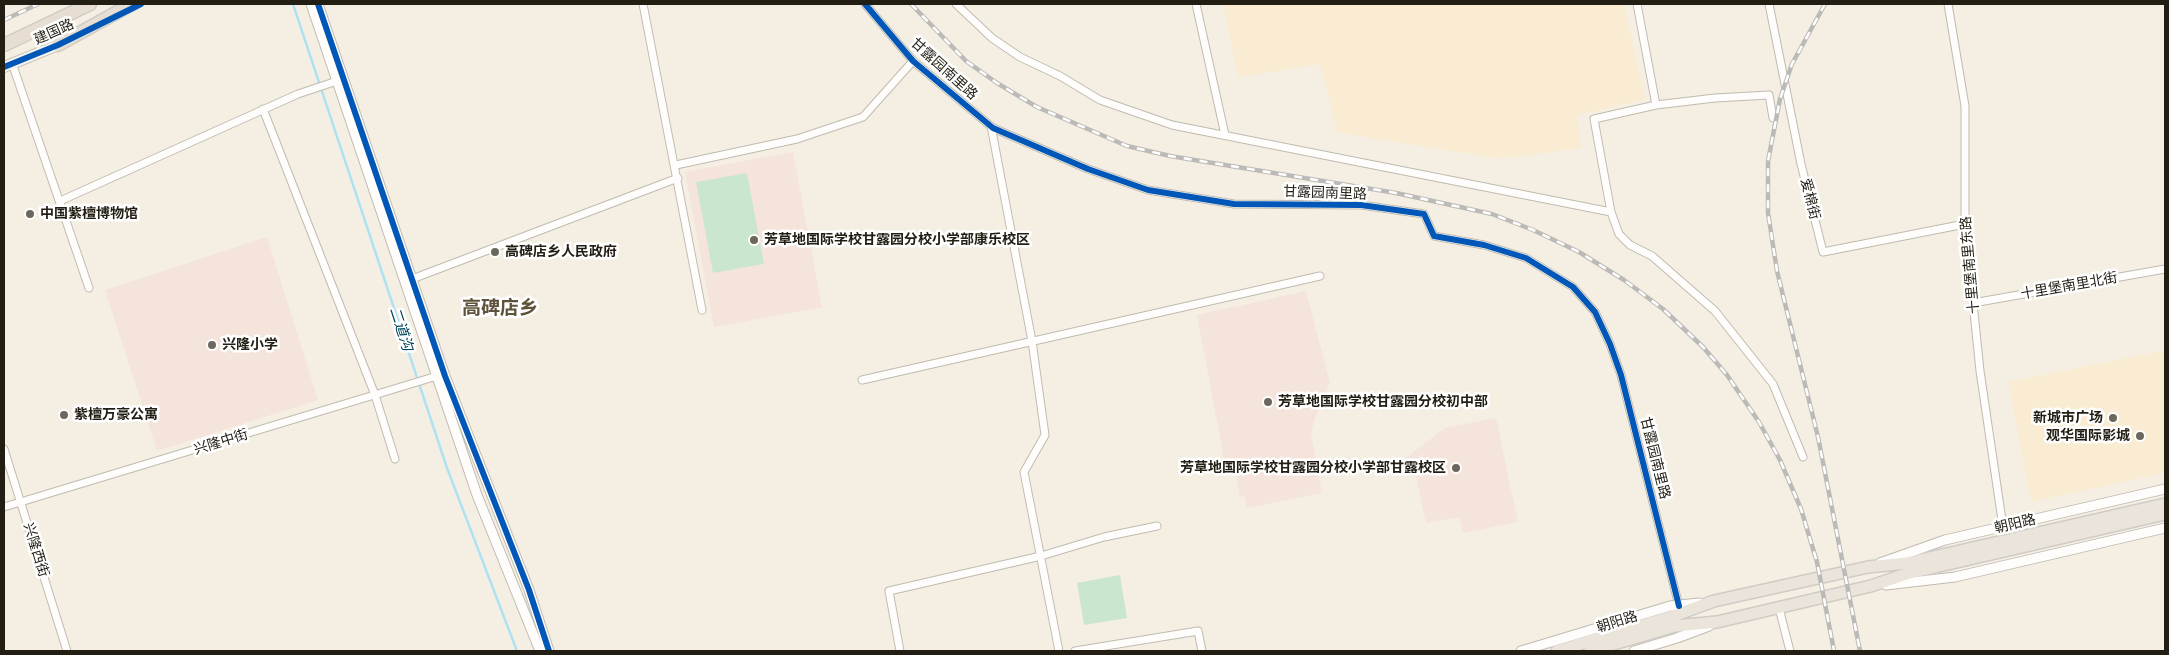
<!DOCTYPE html>
<html>
<head>
<meta charset="utf-8">
<style>
	body { margin:0 }
	#map { position:relative; width:2169px; height:655px; overflow:hidden; background:#f5efe3; font-family:Mulish,sans-serif }
	canvas { display:block }
	.frame { position:absolute; inset:0; border:5px solid #231e14; pointer-events:none }
</style>
</head>
<body>
<div id="map">
<canvas width="2169" height="655"></canvas>
<div class="frame"></div>
</div>
<script>
const ctx = document.querySelector('canvas').getContext('2d');
ctx.lineJoin = 'round';
function paint(path, color) {
  ctx.fillStyle = color;
  ctx.fill(path, 'evenodd');
}
function poly(rows) {
  const path = new Path2D();
  for (const r of rows) {
    path.moveTo(r[0], r[1]);
    for (let i = 2; i < r.length; i += 2) path.lineTo(r[i], r[i + 1]);
  }
  return path;
}
function trace(path, color, width, dash) {
  ctx.strokeStyle = color;
  ctx.lineWidth = width;
  ctx.lineCap = dash ? 'butt' : 'round';
  ctx.setLineDash(dash || []);
  ctx.stroke(path);
}
function drawText(font, color, halo, rows, align = 'center') {
  ctx.font = font + ' Mulish,"Noto Sans SC",sans-serif';
  ctx.lineWidth = 5;
  ctx.setLineDash([]);
  ctx.textBaseline = 'middle';
  ctx.strokeStyle = halo;
  ctx.fillStyle = color;
  for (const [text, x, y, turn = 0] of rows) {
    ctx.save();
    ctx.translate(x, y);
    ctx.rotate((+turn || 0) * Math.PI / 180);
    ctx.textAlign = isNaN(turn) ? turn : align;
    if (halo) ctx.strokeText(text, 0, 0);
    ctx.fillText(text, 0, 0);
    ctx.restore();
  }
}
const built = poly([
	[1223,4,1624,4,1645,100,1577,115,1581,148,1502,159,1334,132,1335,123,1320,64,1238,78],
	[2165,350,2165,473,2031,502,2008,382]
]);
const education = poly([
	[793,152,822,307,714,327,685,172],
	[267,237,318,400,157,451,105,290],
	[1306,291,1330,383,1314,421,1311,434,1322,493,1247,508,1244,496,1240,497,1234,463,1225,464,1197,315],
	[1496,418,1518,522,1463,533,1459,517,1426,523,1416,476,1407,477,1403,460,1445,428]
]);
const green = poly([
	[747,173,764,264,713,273,696,182],
	[1120,575,1127,618,1084,625,1077,583]
]);
const stream = poly([
	[293,4,447,468,517,651]
]);
const minor = poly([
	[643,4,702,310],
	[865,4,913,61,993,128,1088,169,1148,190,1234,204,1361,205,1424,214,1434,236,1484,245,1526,258,1573,287,1595,312,1610,344,1621,375,1679,606],
	[956,4,992,38,1020,57,1060,76,1100,100,1172,125,1611,212],
	[1196,4,1225,135],
	[1637,4,1656,105],
	[1769,4,1801,164,1823,252,1965,224],
	[1948,4,1965,106,1965,224,1980,371,2003,527],
	[12,63,89,288],
	[263,109,375,395,395,459],
	[1773,118,1769,95,1715,98,1656,105,1594,119,1611,212,1619,234,1630,245,1652,256,1715,311,1773,384,1803,457],
	[991,126,1032,341,1045,435,1024,472,1059,651],
	[676,165,797,139,863,117,913,61],
	[60,201,298,94,337,81],
	[412,279,678,178],
	[1973,303,2165,269],
	[862,380,1320,276],
	[4,449,67,651],
	[4,507,437,376],
	[1779,608,1790,651],
	[900,651,889,591,1041,556,1104,537,1157,526],
	[1075,651,1198,631,1202,651]
]);
const tertiary = poly([
	[311,4,477,495,540,651],
	[318,4,445,376,529,590,549,651],
	[1880,563,1945,540,2165,489],
	[1886,585,1955,577,2165,528],
	[1521,651,1670,606,1699,603],
	[1634,651,1677,638,1709,626]
]);
const secondary = poly([
	[4,67,63,43]
]);
const trunk = poly([
	[1557,651,1673,616,1714,601,1868,567,1907,563,2165,504],
	[1590,651,1675,626,1717,622,1871,586,1909,573,2165,514]
]);
const motorway = poly([
	[4,45,90,4],
	[58,45,132,4]
]);
const rail = poly([
	[911,4,966,61,997,83,1037,107,1127,146,1170,156,1396,193,1492,214,1533,230,1579,252,1624,280,1663,309,1703,347,1727,375,1759,422,1780,460,1801,509,1817,562,1834,651],
	[1825,4,1792,64,1780,99,1768,161,1768,213,1777,271,1818,437,1860,651],
	[4,20,38,4]
]);
const cycleway = poly([
	[318,4,445,376,529,590,549,651],
	[865,4,913,61,993,128,1088,169,1148,190,1234,204,1361,205,1424,214,1434,236,1484,245,1526,258,1573,287,1595,312,1610,344,1621,375,1679,606],
	[4,67,58,45,141,4]
]);
const markers = [
	[30,214,5,"#6c675c"],
	[754,240,5,"#6c675c"],
	[495,252,5,"#6c675c"],
	[212,345,5,"#6c675c"],
	[1268,402,5,"#6c675c"],
	[64,415,5,"#6c675c"],
	[2113,418,5,"#6c675c"],
	[2140,436,5,"#6c675c"],
	[1456,468,5,"#6c675c"]
];
const streetNames = [
	["建国路",54,32,-24],
	["甘露园南里路",944,69,42],
	["甘露园南里路",1325,193,2],
	["爱棉街",1810,199,76],
	["十里堡南里东路",1970,265,-95],
	["十里堡南里北街",2069,286,-10],
	["兴隆中街",221,442,-17],
	["甘露园南里路",1655,458,76],
	["朝阳路",2015,524,-13],
	["兴隆西街",36,550,73],
	["朝阳路",1617,622,-17]
];
const poiNames = [
	["中国紫檀博物馆",40,214],
	["芳草地国际学校甘露园分校小学部康乐校区",764,240],
	["高碑店乡人民政府",505,252],
	["兴隆小学",222,345],
	["芳草地国际学校甘露园分校初中部",1278,402],
	["紫檀万豪公寓",74,415],
	["新城市广场",2103,418,"right"],
	["观华国际影城",2130,436,"right"],
	["芳草地国际学校甘露园分校小学部甘露校区",1446,468,"right"]
];
const waterNames = [
	["二道沟",401,329,72]
];
const districtNames = [
	["高碑店乡",500,308]
];
paint(built, '#f9ecd3');
paint(education, '#f5e4dc');
paint(green, '#cae6cf');
trace(stream, '#aee2f3', 2.5);
trace(minor, '#c0bbb0', 9);
trace(tertiary, '#c0bbb0', 11);
trace(secondary, '#c0bbb0', 12);
trace(trunk, '#cfccc6', 14);
trace(motorway, '#cfccc6', 15);
trace(minor, '#fefdfb', 7);
trace(tertiary, '#fefdfb', 9);
trace(secondary, '#f6f3ef', 10);
trace(trunk, '#eae4db', 11);
trace(motorway, '#e6ded3', 12);
trace(rail, '#bcbab7', 4.5);
trace(rail, '#fff', 2.5, [8]);
trace(cycleway, '#0057b8', 6);
for (const [x, y, r, color] of markers) {
  const dot = new Path2D();
  dot.arc(x, y, r, 0, 2 * Math.PI);
  ctx.fillStyle = color;
  ctx.fill(dot);
  trace(dot, '#fff', 2);
}
drawText('14px', '#231e14', '#fff', streetNames);
drawText('bold 14px', '#231e14', '#fff', poiNames, 'left');
drawText('italic 15px', '#004559', '#fff', waterNames);
drawText('bold 19px', '#5f523b', '#fff', districtNames);
</script>
</body>
</html>
